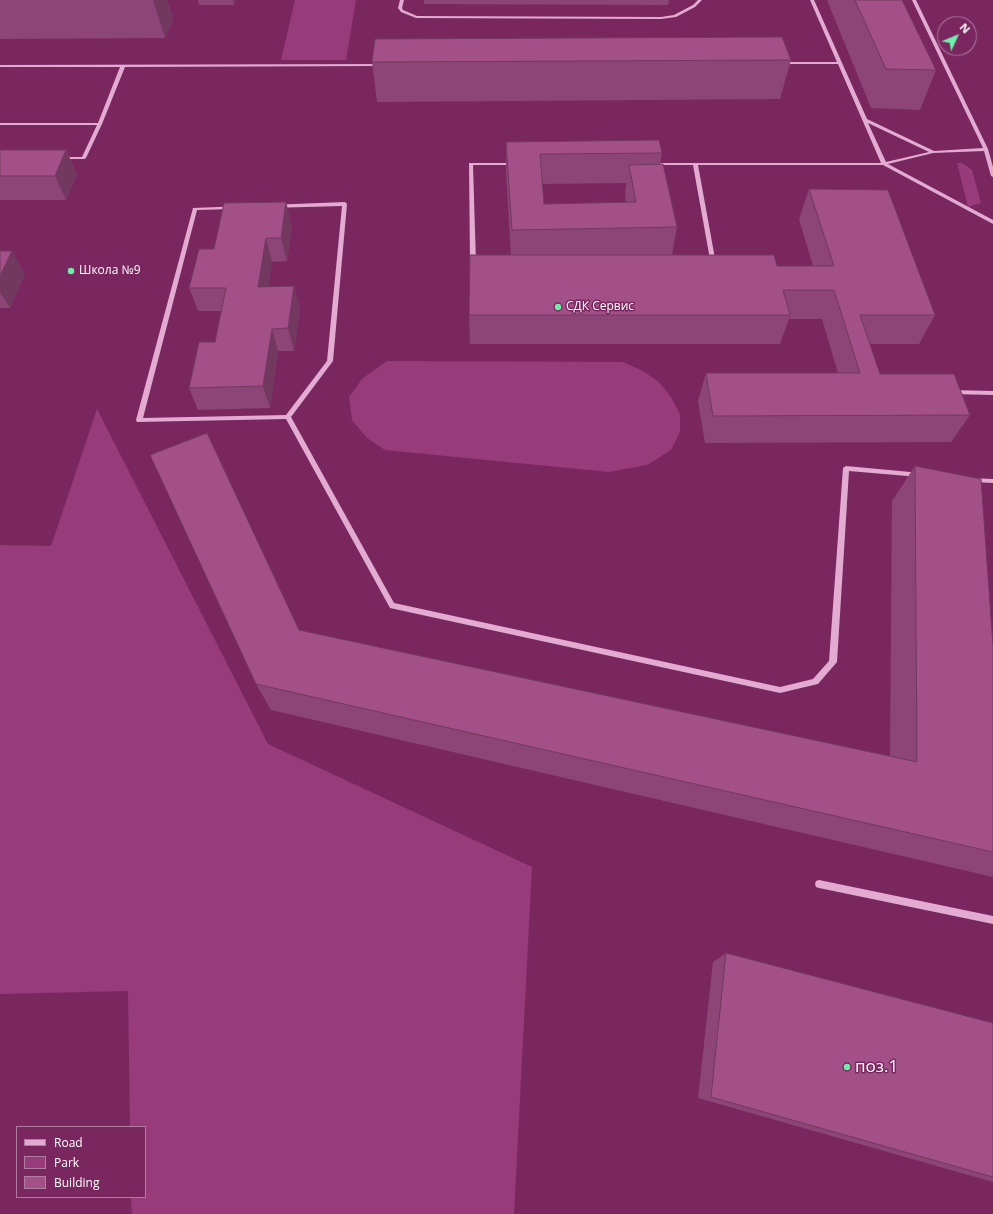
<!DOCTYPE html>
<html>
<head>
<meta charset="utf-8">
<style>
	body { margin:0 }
	#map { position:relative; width:993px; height:1214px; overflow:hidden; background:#7a2760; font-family:"Open Sans",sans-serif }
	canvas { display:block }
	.legend { position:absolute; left:16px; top:1126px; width:130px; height:72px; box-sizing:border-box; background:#7a2760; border:1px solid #af7da0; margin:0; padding:5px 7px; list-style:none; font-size:12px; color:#fff }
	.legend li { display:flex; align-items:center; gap:8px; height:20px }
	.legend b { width:20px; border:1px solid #af7da0 }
	.north { position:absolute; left:937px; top:16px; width:40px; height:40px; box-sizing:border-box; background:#7a2760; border:1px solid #af7da0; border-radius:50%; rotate:46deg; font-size:11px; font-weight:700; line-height:16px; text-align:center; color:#fff }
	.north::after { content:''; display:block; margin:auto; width:14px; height:18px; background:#71ebaa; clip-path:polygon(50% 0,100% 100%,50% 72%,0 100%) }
</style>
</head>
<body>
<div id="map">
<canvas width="993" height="1214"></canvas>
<ul class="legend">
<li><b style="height:5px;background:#e3abd2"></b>Road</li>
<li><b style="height:11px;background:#973b7b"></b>Park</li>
<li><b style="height:11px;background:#a35089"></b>Building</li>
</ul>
<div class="north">N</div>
</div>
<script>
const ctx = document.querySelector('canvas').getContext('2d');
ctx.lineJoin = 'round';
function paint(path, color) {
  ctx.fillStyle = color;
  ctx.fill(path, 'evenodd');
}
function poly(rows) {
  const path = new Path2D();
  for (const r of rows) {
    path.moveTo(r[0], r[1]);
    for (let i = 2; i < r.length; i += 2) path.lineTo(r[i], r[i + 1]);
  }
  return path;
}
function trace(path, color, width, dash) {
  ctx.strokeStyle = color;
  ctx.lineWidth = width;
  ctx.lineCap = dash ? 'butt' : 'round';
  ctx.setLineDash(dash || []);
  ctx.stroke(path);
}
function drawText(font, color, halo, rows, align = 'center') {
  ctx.font = font + ' "Open Sans",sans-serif';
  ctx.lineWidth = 3;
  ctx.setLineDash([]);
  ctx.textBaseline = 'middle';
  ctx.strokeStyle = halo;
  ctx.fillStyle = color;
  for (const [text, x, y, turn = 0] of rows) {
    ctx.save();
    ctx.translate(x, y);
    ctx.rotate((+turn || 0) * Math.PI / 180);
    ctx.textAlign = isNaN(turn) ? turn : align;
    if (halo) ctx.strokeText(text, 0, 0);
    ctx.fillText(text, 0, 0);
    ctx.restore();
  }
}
const green = poly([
	[295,0,356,0,346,60,281,60],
	[957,163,962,163,972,170,981,203,968,207],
	[387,361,623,362,643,371,659,382,671,397,680,414,680,432,671,450,647,465,609,472,385,450,367,438,352,420,349,397,363,378],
	[97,409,268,744,532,867,514,1214,132,1214,131,1197,145,1197,145,1127,130,1127,128,991,0,994,0,545,51,546]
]);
const minor = poly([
	[400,0,404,0,402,8,403,10,417,16,661,17,674,15,693,5,698,0,702,0,695,7,676,17,661,19,416,18,401,12,398,8,400,0],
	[810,0,814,0,867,119,934,151,983,148,912,0,916,0,988,149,993,167,993,177,991,176,984,151,933,153,888,164,993,220,993,224,883,165,698,165,716,264,715,265,711,265,693,165,650,165,650,163,881,163,838,64,781,64,779,63,781,62,837,62,810,0],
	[868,123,929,152,886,162,868,123],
	[381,64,383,65,383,66,125,67,102,124,86,158,84,159,60,159,58,158,60,157,82,157,97,125,0,125,0,123,98,123,120,67,0,67,0,65,381,64],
	[469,163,515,163,517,164,515,165,473,165,476,263,473,265,470,263,469,163],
	[345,202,347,204,333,361,291,417,394,603,780,687,813,679,829,661,843,468,846,466,921,473,922,475,921,477,919,477,849,471,837,662,818,684,780,693,390,608,286,419,137,422,136,420,193,208,345,202],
	[342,206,327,361,286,415,143,418,197,210,342,206],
	[950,390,993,391,993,395,952,394,950,394,950,390],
	[971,478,993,479,993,483,973,482,970,480,971,478],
	[819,880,993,916,993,924,819,888,816,887,815,884,816,881,819,880]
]);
const wall = poly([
	[0,0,167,0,173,19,165,38,0,39],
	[198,0,236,0,234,5,199,5],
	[424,0,669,0,668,5,424,4],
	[827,0,902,0,936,70,920,110,871,108],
	[791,60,780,99,377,102,372,62],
	[506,142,662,153,660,164,677,227,672,255,777,266,813,266,799,219,809,189,935,315,919,344,870,344,880,374,970,415,951,442,705,443,698,401,706,373,838,373,822,319,789,319,780,344,470,344,469,315,511,255,506,172],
	[626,183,625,195,626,202,544,204,542,184],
	[0,150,66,150,77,174,66,200,0,200],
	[292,225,287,261,272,262,268,287,294,286,300,309,294,351,278,351,270,408,198,410,189,388,215,342,221,311,198,311,189,288,214,249],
	[0,251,25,274,10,308,0,308],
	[915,466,993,646,993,877,271,710,256,684,890,756,892,501],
	[726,953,993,1023,993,1182,698,1098,713,962]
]);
const shadedWall = poly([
	[153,0,167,0,173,19,165,38],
	[233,0,236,0,234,5],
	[66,150,77,174,66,200,55,176],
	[286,202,292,225,287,261,281,238],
	[266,238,272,262,265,310,258,287],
	[12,251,25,274,10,308,0,292,0,276],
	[294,286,300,309,294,351,288,328],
	[272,329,278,351,270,408,263,386]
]);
const building = poly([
	[855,0,902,0,936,70,886,69,855,0],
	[782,37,791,60,372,62,375,39,782,37],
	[659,140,662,153,540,154,544,204,636,202,629,165,663,164,677,227,512,230,506,142,659,140],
	[0,150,66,150,55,176,0,176,0,150],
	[809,189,888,190,935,315,860,315,880,374,954,374,970,415,713,416,706,373,860,373,834,290,783,290,790,315,469,315,470,255,774,255,777,266,834,266,809,189],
	[286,202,281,238,266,238,258,287,294,286,288,328,272,329,263,386,189,388,199,342,215,342,226,288,189,288,199,249,214,249,224,203,286,202],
	[0,251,12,251,0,276,0,251],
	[207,433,299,630,917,762,915,466,981,479,993,646,993,852,256,684,150,455,207,433],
	[726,953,993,1023,993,1177,711,1097,726,953]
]);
const markers = [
	[71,271,4,"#71ebaa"],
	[558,307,4,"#71ebaa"],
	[847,1067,4,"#71ebaa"]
];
const farPoinames = [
	["Школа №9",79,271],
	["СДК Сервис",566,307]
];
const nearPoinames = [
	["поз.1",855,1067]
];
paint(green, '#973b7b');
paint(minor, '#e3abd2');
paint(wall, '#8c4576');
paint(shadedWall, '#723860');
paint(building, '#a35089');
trace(building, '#723860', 1);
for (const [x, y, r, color] of markers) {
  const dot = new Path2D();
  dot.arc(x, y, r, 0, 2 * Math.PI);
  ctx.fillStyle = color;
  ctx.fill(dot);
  trace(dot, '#7a2760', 1.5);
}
drawText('12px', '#fff', '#7a2760', farPoinames, 'left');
drawText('17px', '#fff', '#7a2760', nearPoinames, 'left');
</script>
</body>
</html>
